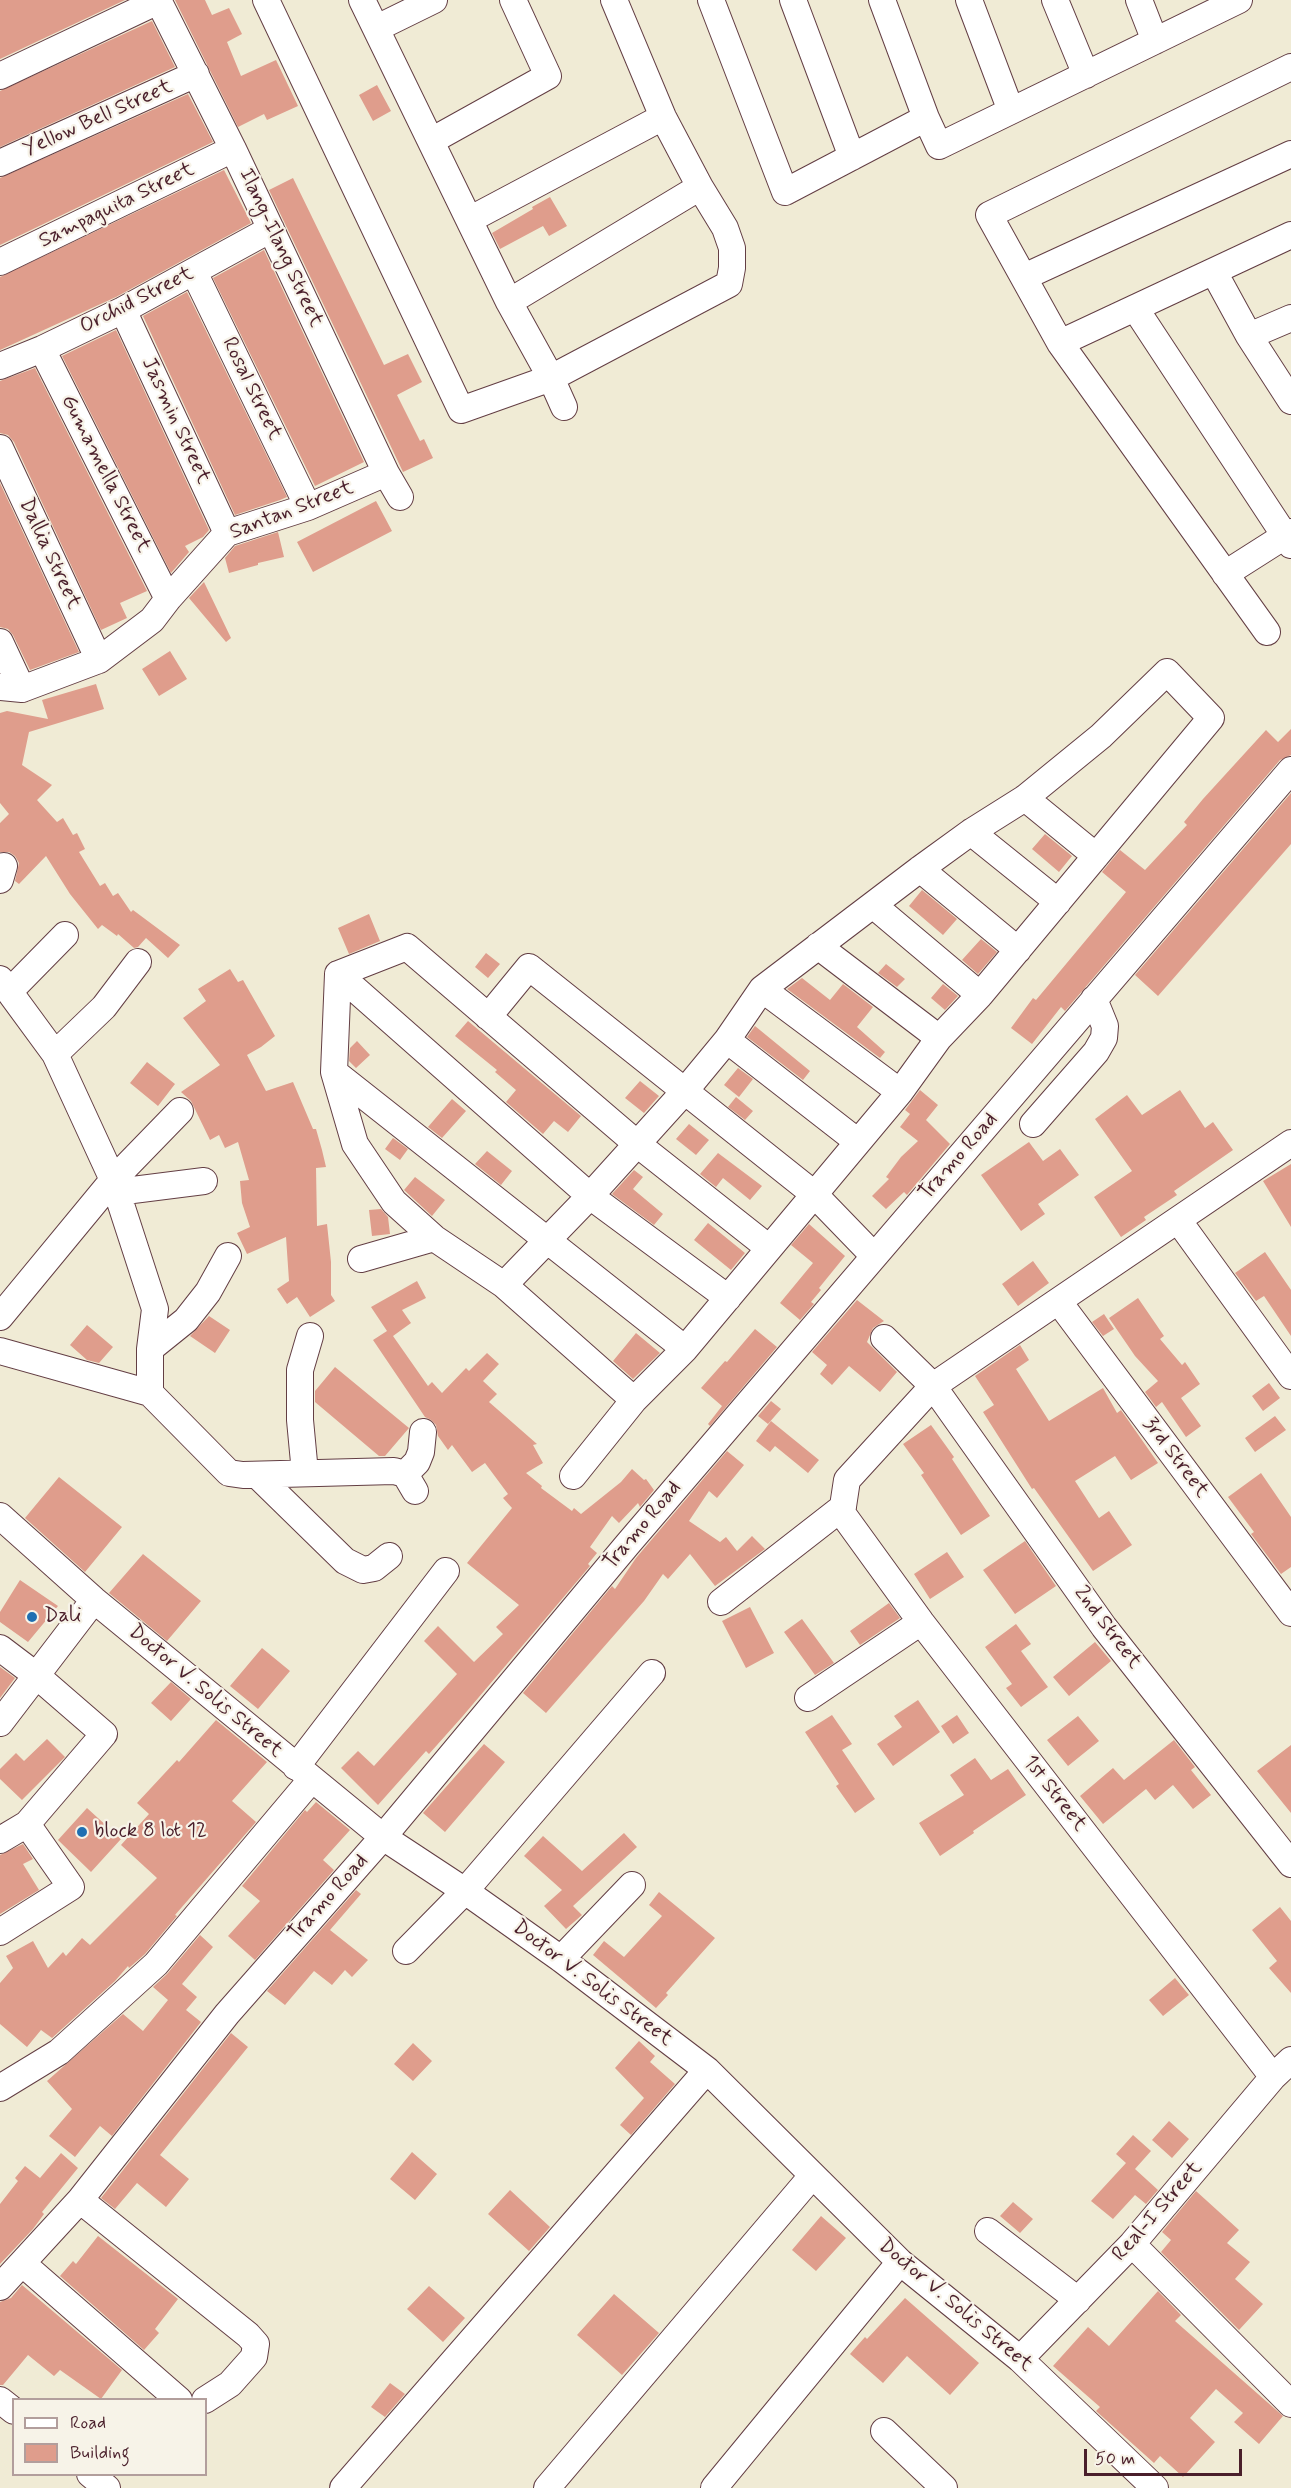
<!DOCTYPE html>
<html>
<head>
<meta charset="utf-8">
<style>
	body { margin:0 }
	#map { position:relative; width:1291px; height:2488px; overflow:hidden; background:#f0ebd5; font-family:Mynerve,sans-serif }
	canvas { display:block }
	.legend { position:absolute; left:12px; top:2398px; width:195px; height:78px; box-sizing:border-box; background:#f7f3e8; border:2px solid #b29e9c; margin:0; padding:8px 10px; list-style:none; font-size:18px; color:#4a1f2b }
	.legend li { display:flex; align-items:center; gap:12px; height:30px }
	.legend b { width:30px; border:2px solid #b29e9c }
	.scale { position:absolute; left:1084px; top:2449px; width:158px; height:27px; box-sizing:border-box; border:3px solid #4a1f2b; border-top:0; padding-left:8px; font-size:18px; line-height:21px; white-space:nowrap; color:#4a1f2b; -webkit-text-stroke:4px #f7f3e8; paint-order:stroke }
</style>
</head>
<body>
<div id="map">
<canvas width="1291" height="2488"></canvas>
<ul class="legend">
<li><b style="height:8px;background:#fff"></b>Road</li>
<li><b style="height:16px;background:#df9d8c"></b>Building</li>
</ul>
<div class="scale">50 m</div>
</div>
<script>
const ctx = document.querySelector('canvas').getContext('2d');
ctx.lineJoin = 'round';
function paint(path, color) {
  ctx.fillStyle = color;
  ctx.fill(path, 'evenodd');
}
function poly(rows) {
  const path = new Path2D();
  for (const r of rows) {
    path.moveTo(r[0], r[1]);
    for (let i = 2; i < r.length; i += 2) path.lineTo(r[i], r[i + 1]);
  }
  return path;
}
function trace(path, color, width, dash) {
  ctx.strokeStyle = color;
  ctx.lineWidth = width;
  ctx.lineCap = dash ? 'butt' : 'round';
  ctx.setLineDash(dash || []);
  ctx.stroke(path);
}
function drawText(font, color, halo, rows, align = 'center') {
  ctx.font = font + ' Mynerve,sans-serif';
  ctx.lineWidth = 4.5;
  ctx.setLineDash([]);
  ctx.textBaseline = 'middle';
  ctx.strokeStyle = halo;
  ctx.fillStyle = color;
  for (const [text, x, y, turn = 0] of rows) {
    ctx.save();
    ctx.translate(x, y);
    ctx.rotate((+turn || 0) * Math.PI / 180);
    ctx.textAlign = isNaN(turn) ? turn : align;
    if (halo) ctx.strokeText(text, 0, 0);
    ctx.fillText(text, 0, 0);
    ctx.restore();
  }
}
const building = poly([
	[0,0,125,0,0,59],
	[175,0,205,0,212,15,229,8,242,34,227,42,241,76,276,60,298,106,267,120,264,114,238,127],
	[152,21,175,67,0,147,0,91],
	[377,85,391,111,373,121,359,95],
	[188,94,213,142,0,245,0,178],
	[224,170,251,223,116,297,0,350,0,277],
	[293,178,384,365,408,354,422,382,397,395,420,441,424,439,433,458,403,472,269,190],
	[550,197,567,226,549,236,543,226,500,249,492,233,533,209,532,207],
	[264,250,364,462,315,486,213,278],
	[187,292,287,497,280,500,235,515,143,316],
	[116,330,209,530,203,537,185,546,189,552,171,573,62,356],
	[35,368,147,591,120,603,127,618,101,630,14,442,8,435,0,433,0,381],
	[0,483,79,652,30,670,13,635,8,629,0,627],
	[376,501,392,531,313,572,297,542],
	[278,532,284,557,258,563,258,565,229,573,225,558,235,546],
	[204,582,231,638,226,642,189,598],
	[170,651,187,679,159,696,142,669],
	[96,684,104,709,29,732,22,765,52,785,37,800,57,822,63,818,73,835,77,833,85,849,79,852,100,886,105,883,113,896,118,893,131,912,133,910,180,945,168,958,146,938,138,947,134,948,118,934,117,936,102,925,98,929,70,894,46,856,19,884,15,881,19,863,15,856,9,852,0,852,0,823,9,814,0,803,0,713,7,711,48,719,42,700],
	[1291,729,1291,755,1280,760,1065,1011,1061,1007,1032,1044,1011,1028,1033,998,1036,1000,1126,892,1102,872,1120,850,1145,870,1187,825,1184,822,1203,799,1266,730,1278,742],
	[1291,793,1291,844,1158,996,1135,975],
	[1045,834,1072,856,1059,872,1032,849],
	[922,890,957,919,943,935,909,906],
	[369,914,380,941,349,954,338,928],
	[981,939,997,952,978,974,962,960],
	[486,953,500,964,488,978,475,967],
	[886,964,905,979,897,987,878,973],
	[230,969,238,982,243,980,275,1036,261,1047,247,1055,266,1091,293,1082,313,1129,316,1129,322,1150,326,1167,316,1168,317,1226,327,1224,331,1262,331,1295,335,1301,310,1317,297,1297,287,1304,277,1289,289,1281,286,1237,247,1254,237,1233,250,1227,242,1203,240,1181,249,1180,238,1142,225,1148,219,1135,210,1140,191,1101,181,1092,220,1065,183,1018,206,1001,198,989],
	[802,978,830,1000,843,984,873,1007,857,1027,885,1052,880,1058,787,989],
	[943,984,958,996,945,1010,931,998],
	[468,1021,581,1116,568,1132,554,1121,543,1134,506,1102,516,1090,495,1072,497,1070,455,1036],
	[755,1026,810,1071,803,1080,747,1037],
	[357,1041,370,1055,356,1068,349,1061,350,1048],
	[147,1062,175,1084,158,1106,130,1083],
	[738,1068,753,1079,739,1097,724,1085],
	[640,1081,659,1096,644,1113,625,1098],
	[920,1090,938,1105,926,1120,950,1144,907,1195,904,1192,886,1209,872,1196,889,1179,886,1177,901,1157,918,1141,900,1127,910,1114,905,1110],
	[1180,1090,1205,1128,1213,1122,1233,1150,1174,1191,1177,1195,1144,1217,1146,1220,1121,1237,1094,1197,1132,1171,1095,1119,1127,1095,1142,1115],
	[736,1097,753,1111,745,1120,728,1107],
	[452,1099,466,1111,442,1138,428,1127],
	[689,1124,709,1140,696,1155,676,1139],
	[393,1138,408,1149,400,1160,385,1149],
	[1029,1142,1043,1161,1060,1149,1079,1175,1038,1204,1045,1214,1021,1231,981,1175],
	[487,1151,512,1171,501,1185,475,1164],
	[718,1153,762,1186,750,1200,723,1178,716,1187,700,1174],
	[1291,1164,1291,1227,1263,1181],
	[634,1170,643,1177,633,1189,663,1214,654,1225,612,1194],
	[415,1177,445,1200,432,1216,404,1190],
	[381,1209,388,1217,390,1234,372,1236,369,1210],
	[708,1223,745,1253,731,1270,694,1240],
	[809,1224,845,1256,819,1288,821,1290,811,1302,814,1304,800,1320,780,1303,813,1263,791,1245],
	[1265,1252,1291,1290,1291,1336,1264,1296,1256,1301,1235,1273],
	[1033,1261,1049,1283,1018,1306,1002,1284],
	[417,1281,426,1298,402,1310,411,1323,393,1336,428,1386,432,1382,442,1393,466,1368,469,1371,487,1353,499,1364,483,1381,497,1394,489,1402,537,1444,533,1445,543,1463,526,1473,542,1486,541,1488,572,1511,574,1508,581,1514,621,1482,632,1469,644,1480,646,1479,654,1490,640,1507,638,1503,619,1523,612,1516,590,1547,597,1553,588,1564,590,1566,462,1717,429,1754,426,1751,378,1805,341,1768,358,1751,374,1766,457,1674,424,1641,438,1626,474,1662,503,1634,496,1627,519,1605,467,1563,512,1508,503,1498,508,1494,485,1463,472,1472,452,1445,448,1450,438,1436,436,1425,431,1420,425,1417,373,1340,387,1331,371,1307],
	[1138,1298,1164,1336,1160,1339,1182,1365,1185,1362,1200,1384,1181,1398,1201,1426,1186,1437,1162,1402,1156,1407,1145,1392,1158,1381,1135,1356,1109,1318],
	[857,1300,884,1321,873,1328,867,1342,897,1372,880,1392,849,1366,832,1385,820,1374,827,1365,812,1352],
	[1104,1314,1114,1329,1103,1336,1092,1322],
	[209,1316,230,1330,215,1353,190,1336],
	[87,1325,113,1347,99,1363,87,1360,70,1345],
	[755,1329,777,1347,710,1426,708,1424,722,1406,701,1388,725,1361,727,1362],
	[636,1333,660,1353,633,1379,613,1361],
	[1020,1345,1029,1360,1016,1369,1049,1421,1103,1388,1117,1413,1121,1410,1158,1463,1131,1480,1115,1456,1075,1481,1099,1518,1109,1511,1132,1545,1093,1571,1034,1488,1032,1489,983,1412,994,1405,975,1376],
	[335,1367,409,1428,385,1456,379,1456,315,1402,315,1391],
	[1269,1383,1280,1398,1263,1411,1252,1396],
	[771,1401,781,1409,768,1424,758,1416],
	[1275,1416,1286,1430,1255,1452,1245,1438],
	[771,1421,819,1460,808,1473,775,1446,770,1452,756,1441],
	[931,1425,954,1457,952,1459,990,1516,961,1535,921,1475,924,1473,903,1444],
	[727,1451,744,1465,717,1498,709,1491,689,1521,720,1542,726,1537,737,1551,752,1536,765,1549,715,1586,690,1554,668,1579,663,1574,644,1601,546,1713,523,1693,612,1586,615,1589,636,1558],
	[1261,1473,1291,1517,1291,1567,1281,1574,1251,1534,1254,1532,1228,1497],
	[59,1477,122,1527,85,1572,25,1518],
	[1025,1541,1056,1586,1015,1614,983,1570],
	[947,1552,964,1577,930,1599,914,1574],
	[143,1554,201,1601,167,1641,109,1593],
	[20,1580,58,1606,28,1642,0,1622,0,1612],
	[889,1603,900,1618,860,1645,850,1631],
	[750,1607,774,1653,746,1668,722,1621],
	[802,1619,834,1663,815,1675,784,1632],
	[1016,1624,1031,1644,1021,1651,1048,1687,1021,1707,1006,1688,1012,1684,985,1647],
	[1095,1642,1111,1661,1069,1696,1053,1677],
	[262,1648,290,1671,258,1709,230,1686],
	[0,1667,15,1678,0,1698],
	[171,1682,191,1699,171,1721,151,1703],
	[918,1700,940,1732,893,1766,877,1744,902,1727,894,1716],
	[832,1715,852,1744,842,1750,875,1799,855,1813,836,1786,839,1784,805,1732],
	[957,1715,969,1733,953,1744,941,1726],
	[1078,1716,1099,1741,1068,1766,1047,1740],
	[216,1720,267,1762,232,1801,256,1822,175,1915,177,1916,145,1954,129,1968,128,1966,115,1981,52,2038,41,2030,27,2047,0,2024,0,1983,13,1968,6,1956,33,1941,48,1968,63,1952,66,1956,82,1938,90,1945,157,1878,121,1845,149,1814,137,1803,177,1760,179,1762],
	[47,1739,65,1757,22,1800,0,1779,0,1769,16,1753,24,1761],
	[1174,1740,1195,1767,1191,1770,1211,1795,1193,1809,1173,1785,1155,1800,1146,1789,1103,1824,1080,1796,1113,1768,1124,1780],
	[484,1744,505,1762,445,1832,423,1813],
	[1291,1745,1291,1813,1257,1771],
	[975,1758,991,1780,1008,1769,1026,1795,973,1831,974,1833,940,1856,919,1823,964,1795,950,1775],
	[316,1802,350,1830,323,1860,334,1870,255,1960,228,1936,260,1901,242,1886,305,1810,307,1812],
	[87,1808,121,1839,91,1872,58,1840],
	[624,1833,637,1847,573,1906,582,1915,566,1929,544,1906,562,1890,524,1856,543,1836,582,1871],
	[23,1844,33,1859,23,1864,39,1890,0,1914,0,1855],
	[356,1890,361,1894,330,1930,368,1960,352,1977,345,1970,332,1985,314,1971,285,2005,267,1991],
	[659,1892,715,1938,666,1993,668,1995,656,2008,593,1955,604,1941,624,1957,662,1916,649,1905],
	[1280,1907,1291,1921,1291,1993,1269,1968,1277,1961,1252,1930],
	[200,1935,213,1947,182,1984,197,1997,186,2010,201,2022,112,2136,100,2126,75,2157,49,2136,72,2109,47,2081,123,2014,143,2031,168,2000,153,1987,167,1974],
	[1175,1978,1189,1995,1163,2016,1149,2000],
	[231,2033,248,2047,160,2155,189,2179,166,2207,137,2183,115,2209,101,2198],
	[639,2041,655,2056,650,2062,675,2084,631,2135,620,2125,644,2098,615,2068],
	[413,2043,432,2061,413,2081,394,2064],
	[1169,2121,1189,2139,1172,2158,1152,2140],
	[1133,2135,1151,2151,1135,2169,1158,2190,1146,2204,1135,2195,1113,2219,1091,2201,1126,2163,1116,2154],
	[412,2152,437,2174,415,2200,390,2179],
	[61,2153,78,2168,42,2212,44,2214,33,2229,0,2264,0,2204,18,2181,15,2178,25,2166,40,2178],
	[510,2190,550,2227,529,2251,488,2214],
	[1196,2191,1239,2230,1227,2243,1250,2262,1235,2279,1263,2304,1239,2330,1161,2252,1171,2240,1162,2232],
	[1013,2202,1033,2219,1020,2233,1000,2216],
	[821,2216,846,2238,816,2271,792,2250],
	[98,2236,178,2299,155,2329,159,2333,144,2350,60,2276,73,2261,76,2264],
	[22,2285,122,2370,101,2399,60,2370,54,2376,28,2355,3,2385,0,2385,0,2302,11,2298],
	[429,2286,465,2318,443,2342,407,2309],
	[1158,2291,1181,2315,1175,2321,1283,2416,1259,2444,1234,2422,1243,2413,1216,2389,1190,2418,1215,2442,1183,2477,1160,2456,1154,2463,1096,2411,1100,2407,1053,2366,1088,2327,1109,2346],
	[614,2294,659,2333,622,2375,577,2335],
	[905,2298,979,2363,950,2395,907,2356,883,2383,850,2354,865,2337,867,2339],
	[390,2383,405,2394,385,2417,371,2407]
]);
const minor = poly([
	[158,0,233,149,386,473,400,497],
	[266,0,461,410,551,378,729,284,732,268,732,248,725,228,700,187,663,117,614,0],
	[362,0,509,302,551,378,564,407],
	[711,0,785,192,926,118,939,146,1239,0],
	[793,0,852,157],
	[882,0,926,118],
	[969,0,1011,111],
	[1055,0,1086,75],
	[1139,0,1155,41],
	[377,28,434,0],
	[0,76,158,1],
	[431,141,548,76,513,0],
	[0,163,196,74],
	[469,220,663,117],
	[0,262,233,149],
	[194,272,308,507],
	[1214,272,1249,336],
	[1024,277,1291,154],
	[509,302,700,187],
	[1135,308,1291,545],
	[123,310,227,533],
	[1291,318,1249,336,1291,401],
	[1060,343,1291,235],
	[42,349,168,599],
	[0,366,42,349,123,310,271,229],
	[0,448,99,660],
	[1225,574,1291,532],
	[1267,632,1060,343,989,215,1291,67],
	[0,642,22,689],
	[0,687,22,689,99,660,152,620,168,599,227,533,308,507,386,473],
	[1025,798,1096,856],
	[971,832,1058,902],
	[920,869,1018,950],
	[0,880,4,866],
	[873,905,980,995],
	[818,946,939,1038],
	[338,974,590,1196,728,1298],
	[0,979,55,1054,113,1180,155,1309,150,1349,150,1393],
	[762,989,900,1092],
	[10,991,65,935],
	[488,1017,529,967,814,1194,874,1256],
	[727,1040,858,1142],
	[55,1054,104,1007,138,962],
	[334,1072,685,1349],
	[1033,1124,1096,1052,1104,1038,1105,1026,1094,999],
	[117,1192,204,1181],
	[1178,1220,1291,1376],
	[361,1259,434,1238],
	[504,1285,590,1196,684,1092,727,1040,762,989,920,869,971,832,1025,798,1101,736,1167,672,1211,718,980,995,939,1038,900,1092,685,1349,634,1400,573,1476],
	[1059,1302,1291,1613],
	[0,1317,113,1180,180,1111],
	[884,1338,933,1386,1104,1627,1291,1864],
	[150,1349,186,1320,208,1292,228,1256],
	[0,1351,150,1393,229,1473,243,1475,394,1471,405,1474,415,1491],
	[634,1400,504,1285,434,1238,394,1202,355,1144,334,1072,338,974,407,947,636,1143,769,1248],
	[305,1473,300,1420,300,1370,310,1336],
	[405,1474,417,1462,421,1452,423,1432],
	[257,1475,345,1561,363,1570,374,1568,389,1556],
	[0,1516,94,1600,383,1837,465,1891,561,1959,707,2070,900,2262,1020,2359,1155,2488],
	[721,1602,843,1507],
	[0,1648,37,1676,104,1734,27,1824,0,1840],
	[808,1698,921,1622],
	[0,1723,94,1600],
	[296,1767,446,1571],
	[0,1932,71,1887,27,1824],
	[406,1951,465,1891,652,1673],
	[561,1959,632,1885],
	[1273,2077,921,1622,842,1513,847,1480,933,1386,1291,1143],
	[0,2088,59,2052,156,1964,311,1780],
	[80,2200,248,2335,256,2344,254,2357,230,2384,205,2400],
	[988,2231,1078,2300],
	[1132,2244,1291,2404],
	[23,2264,179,2400],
	[0,2287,80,2200,227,2014,383,1837,627,1545,1291,770],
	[1020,2359,1132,2244,1273,2077,1291,2060],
	[0,2400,14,2411],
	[884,2431,944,2488],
	[90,2474,107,2488],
	[343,2488,707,2070],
	[547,2488,812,2176],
	[714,2488,900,2262]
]);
const markers = [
	[32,1617,6,"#1f6fb2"],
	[82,1832,6,"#1f6fb2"]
];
const streetNames = [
	["Yellow Bell Street",98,119,-24],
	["Sampaguita Street",117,206,-26],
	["Ilang-Ilang Street",280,248,65],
	["Orchid Street",137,301,-27],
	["Rosal Street",251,389,64],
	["Jasmin Street",175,421,65],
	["Gumamella Street",105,474,63],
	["Santan Street",292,511,-21],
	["Dallia Street",49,554,65],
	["Tramo Road",959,1157,-49],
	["3rd Street",1175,1458,53],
	["Tramo Road",643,1526,-50],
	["2nd Street",1107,1628,53],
	["Doctor V. Solis Street",205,1692,40],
	["1st Street",1054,1794,52],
	["Tramo Road",329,1898,-48],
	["Doctor V. Solis Street",592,1984,37],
	["Real-I Street",1158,2212,-49],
	["Doctor V. Solis Street",955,2306,40]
];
const poiNames = [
	["Dali",44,1617],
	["block 8 lot 12",94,1832]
];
paint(building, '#df9d8c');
trace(minor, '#633e44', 28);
trace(minor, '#fff', 26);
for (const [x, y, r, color] of markers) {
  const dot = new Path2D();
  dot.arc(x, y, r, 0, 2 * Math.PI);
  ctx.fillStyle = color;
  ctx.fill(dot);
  trace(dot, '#f7f3e8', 2);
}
drawText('21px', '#4a1f2b', '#f7f3e8', streetNames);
drawText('21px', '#4a1f2b', '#f7f3e8', poiNames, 'left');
</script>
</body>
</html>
